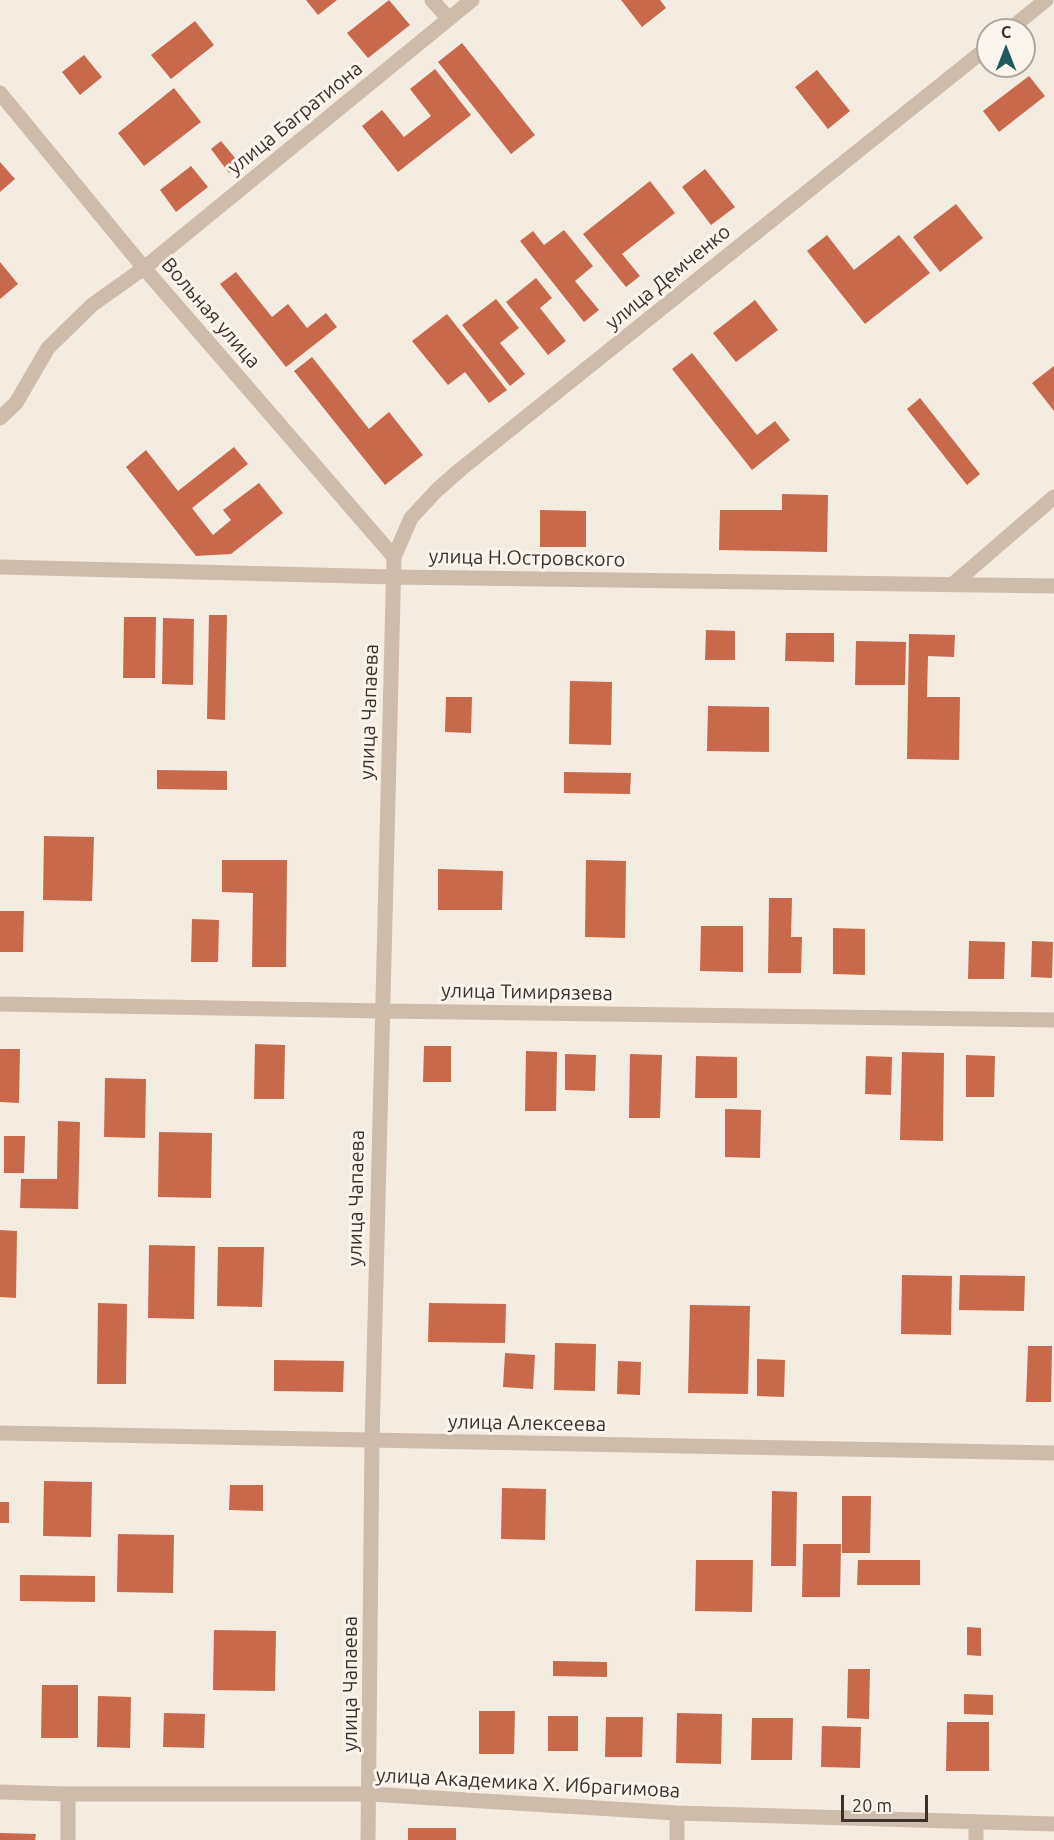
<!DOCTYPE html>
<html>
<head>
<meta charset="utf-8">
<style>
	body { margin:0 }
	#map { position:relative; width:1054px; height:1840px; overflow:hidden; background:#f4ebe1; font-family:Ubuntu,sans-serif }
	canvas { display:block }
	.north { position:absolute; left:976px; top:18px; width:60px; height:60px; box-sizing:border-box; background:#fbf5ee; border:2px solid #aea6a0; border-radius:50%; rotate:0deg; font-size:16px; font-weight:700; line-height:24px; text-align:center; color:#3b302b }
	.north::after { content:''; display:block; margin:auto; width:21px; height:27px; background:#1f5a5e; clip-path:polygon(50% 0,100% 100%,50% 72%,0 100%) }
	.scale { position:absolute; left:841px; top:1795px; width:87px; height:27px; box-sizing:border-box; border:3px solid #3b302b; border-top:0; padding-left:8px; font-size:18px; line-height:21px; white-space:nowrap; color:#3b302b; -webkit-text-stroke:4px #fbf5ee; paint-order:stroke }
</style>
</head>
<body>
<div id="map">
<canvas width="1054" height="1840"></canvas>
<div class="north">С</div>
<div class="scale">20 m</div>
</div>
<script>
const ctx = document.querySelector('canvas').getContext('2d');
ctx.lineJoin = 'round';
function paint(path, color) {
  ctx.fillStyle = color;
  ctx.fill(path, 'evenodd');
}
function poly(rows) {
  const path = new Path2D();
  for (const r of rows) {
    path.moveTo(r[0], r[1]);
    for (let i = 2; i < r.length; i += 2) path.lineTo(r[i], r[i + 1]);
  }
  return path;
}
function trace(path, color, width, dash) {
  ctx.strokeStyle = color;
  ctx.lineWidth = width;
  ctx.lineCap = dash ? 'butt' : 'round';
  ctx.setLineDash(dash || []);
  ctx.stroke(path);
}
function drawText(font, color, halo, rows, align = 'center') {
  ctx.font = font + ' Ubuntu,sans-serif';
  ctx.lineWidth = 6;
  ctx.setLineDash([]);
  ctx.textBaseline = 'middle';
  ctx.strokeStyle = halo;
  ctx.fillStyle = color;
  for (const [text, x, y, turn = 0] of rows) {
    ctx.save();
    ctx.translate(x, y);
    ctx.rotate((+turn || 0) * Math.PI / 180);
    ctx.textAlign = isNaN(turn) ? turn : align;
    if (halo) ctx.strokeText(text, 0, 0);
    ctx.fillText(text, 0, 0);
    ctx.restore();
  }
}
const building = poly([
	[306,0,337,0,318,15],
	[389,0,410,25,368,58,347,33],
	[621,0,660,0,666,8,642,27],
	[195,21,214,45,171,79,151,55],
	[462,43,535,135,511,154,438,62],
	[84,55,102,77,80,95,62,72],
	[435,69,471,115,398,172,362,126,382,110,404,137,431,116,410,89],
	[817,70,850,111,828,129,795,87],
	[1029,76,1045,96,999,132,983,111],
	[174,88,201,122,144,166,118,133],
	[221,141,240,164,229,173,211,149],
	[0,162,15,179,0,192],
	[191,166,208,187,176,212,160,190],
	[705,169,735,207,711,225,682,187],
	[650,181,675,213,622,254,640,276,626,287,583,234],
	[956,204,983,238,940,272,913,237],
	[564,230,593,266,575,281,599,310,584,322,520,241,533,231,544,245],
	[827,235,854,270,899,235,930,273,865,324,807,251],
	[0,262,18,284,0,299],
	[236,272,272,317,288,304,307,328,326,313,337,327,286,367,220,284],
	[536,278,552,298,540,308,566,341,548,355,506,302],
	[496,299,519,328,500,343,525,374,510,386,462,325],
	[755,300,778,330,736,362,713,333],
	[447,314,507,390,489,403,465,372,448,385,412,341],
	[692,353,757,435,775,421,790,440,752,470,672,369],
	[312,357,369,429,389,412,423,455,385,485,294,371],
	[1054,366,1054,411,1032,383],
	[920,398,980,474,967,485,907,409],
	[234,447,248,464,192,508,213,535,231,520,223,510,259,483,283,513,231,554,196,556,126,467,146,450,178,491],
	[782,494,828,495,827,552,719,550,720,510,782,510],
	[540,510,586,511,586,547,540,547],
	[209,615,227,615,225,720,207,719],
	[124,617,156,617,155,678,123,678],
	[163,618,194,619,193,685,162,684],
	[706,630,735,631,735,660,705,660],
	[786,633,834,633,834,662,785,661],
	[909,634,955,635,954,657,928,656,927,697,960,697,959,760,907,759],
	[856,641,906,642,905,685,855,685],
	[570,681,612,682,611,745,569,744],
	[446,697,472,697,471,733,445,732],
	[708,706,769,707,769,752,707,751],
	[157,770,227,771,227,790,157,789],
	[564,772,631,773,630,794,564,793],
	[44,836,94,837,92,901,43,900],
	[222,860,287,860,286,967,252,967,253,893,222,892],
	[586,860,626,861,625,938,585,937],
	[438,869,503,871,502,910,438,910],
	[769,898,792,898,791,937,802,937,801,973,768,973],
	[0,911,24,911,23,952,0,952],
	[192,919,219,920,218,962,191,962],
	[701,926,743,926,743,972,700,971],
	[833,928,865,929,865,975,833,974],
	[969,941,1005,942,1004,979,968,979],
	[1032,941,1053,942,1052,978,1031,977],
	[255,1044,285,1045,284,1099,254,1099],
	[424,1046,451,1046,451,1082,423,1082],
	[0,1049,20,1049,19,1103,0,1102],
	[526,1051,557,1052,556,1111,525,1111],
	[902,1052,944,1053,943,1141,900,1140],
	[565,1054,596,1055,595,1091,565,1090],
	[630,1054,662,1055,660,1118,629,1118],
	[966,1055,995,1056,994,1097,966,1097],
	[696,1056,737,1057,737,1098,695,1098],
	[866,1056,892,1057,891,1095,865,1094],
	[105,1078,146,1079,145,1138,104,1137],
	[725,1109,761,1110,760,1158,725,1157],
	[58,1121,80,1122,78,1209,20,1208,21,1179,57,1179],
	[159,1132,212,1133,211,1198,158,1197],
	[4,1136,25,1136,24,1173,4,1173],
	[0,1230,17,1231,16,1298,0,1297],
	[149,1245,195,1246,194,1319,148,1318],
	[218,1247,264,1247,262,1307,217,1306],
	[902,1275,952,1276,951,1335,901,1334],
	[960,1275,1025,1276,1024,1311,959,1310],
	[98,1303,127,1304,126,1384,97,1384],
	[429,1303,506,1304,505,1343,428,1342],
	[690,1305,750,1306,748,1394,688,1393],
	[555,1343,596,1344,595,1391,554,1390],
	[1028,1346,1052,1346,1051,1402,1026,1402],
	[505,1353,535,1355,533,1389,503,1387],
	[757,1359,785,1360,784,1397,757,1396],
	[274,1360,344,1361,343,1392,274,1391],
	[618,1361,641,1362,640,1395,617,1394],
	[44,1481,92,1482,91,1537,43,1536],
	[230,1485,263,1485,263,1511,229,1510],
	[502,1488,546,1489,545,1540,501,1539],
	[772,1491,797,1492,796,1566,771,1566],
	[842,1496,871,1496,870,1553,842,1553],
	[0,1502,9,1502,9,1523,0,1523],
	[118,1534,174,1535,173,1593,117,1592],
	[803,1544,841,1544,840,1597,802,1597],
	[696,1560,753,1560,752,1612,695,1611],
	[858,1560,920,1560,920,1585,857,1585],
	[20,1575,95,1576,95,1602,20,1601],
	[967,1627,981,1628,981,1656,967,1655],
	[214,1630,276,1631,275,1691,213,1690],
	[553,1661,607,1662,607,1677,553,1676],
	[848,1669,870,1669,869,1719,847,1718],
	[42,1685,78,1685,78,1738,41,1738],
	[964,1694,993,1695,993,1715,964,1714],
	[98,1696,131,1697,130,1748,97,1747],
	[479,1711,515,1711,514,1754,479,1754],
	[164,1713,205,1714,204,1748,163,1747],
	[677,1713,722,1714,721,1764,676,1763],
	[548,1716,578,1716,578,1751,548,1751],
	[606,1717,643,1717,642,1757,605,1757],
	[752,1718,793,1718,792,1760,751,1760],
	[947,1722,989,1722,989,1771,946,1771],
	[822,1726,861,1727,860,1768,821,1767],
	[408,1828,456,1828,456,1840,408,1840],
	[0,1833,36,1834,35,1840,0,1840]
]);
const minor = poly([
	[432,0,449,19],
	[1009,30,1046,0],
	[0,93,144,268,394,557],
	[0,418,16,403,48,348,92,305,144,268,472,0],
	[0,567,394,577,1054,586],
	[952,585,1054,497],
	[0,1004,382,1011,1054,1020],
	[0,1433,1054,1453],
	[0,1792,68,1794,370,1794,677,1813,1054,1824],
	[68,1840,68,1794],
	[368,1840,372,1441,394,557,411,518,437,490,461,469,988,47],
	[677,1840,677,1813],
	[976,1840,976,1823]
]);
const streetNames = [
	["улица Багратиона",295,118,-39],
	["улица Демченко",668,277,-39],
	["Вольная улица",211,313,49],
	["улица Н.Островского",527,558,1],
	["улица Чапаева",369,712,-88],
	["улица Тимирязева",527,992,1],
	["улица Чапаева",356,1198,-89],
	["улица Алексеева",527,1423,1],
	["улица Чапаева",350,1684,-90],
	["улица Академика Х. Ибрагимова",528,1783,3]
];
paint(building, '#c8694b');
trace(minor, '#cdbbac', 15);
drawText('20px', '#3b302b', '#fbf5ee', streetNames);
</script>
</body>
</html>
